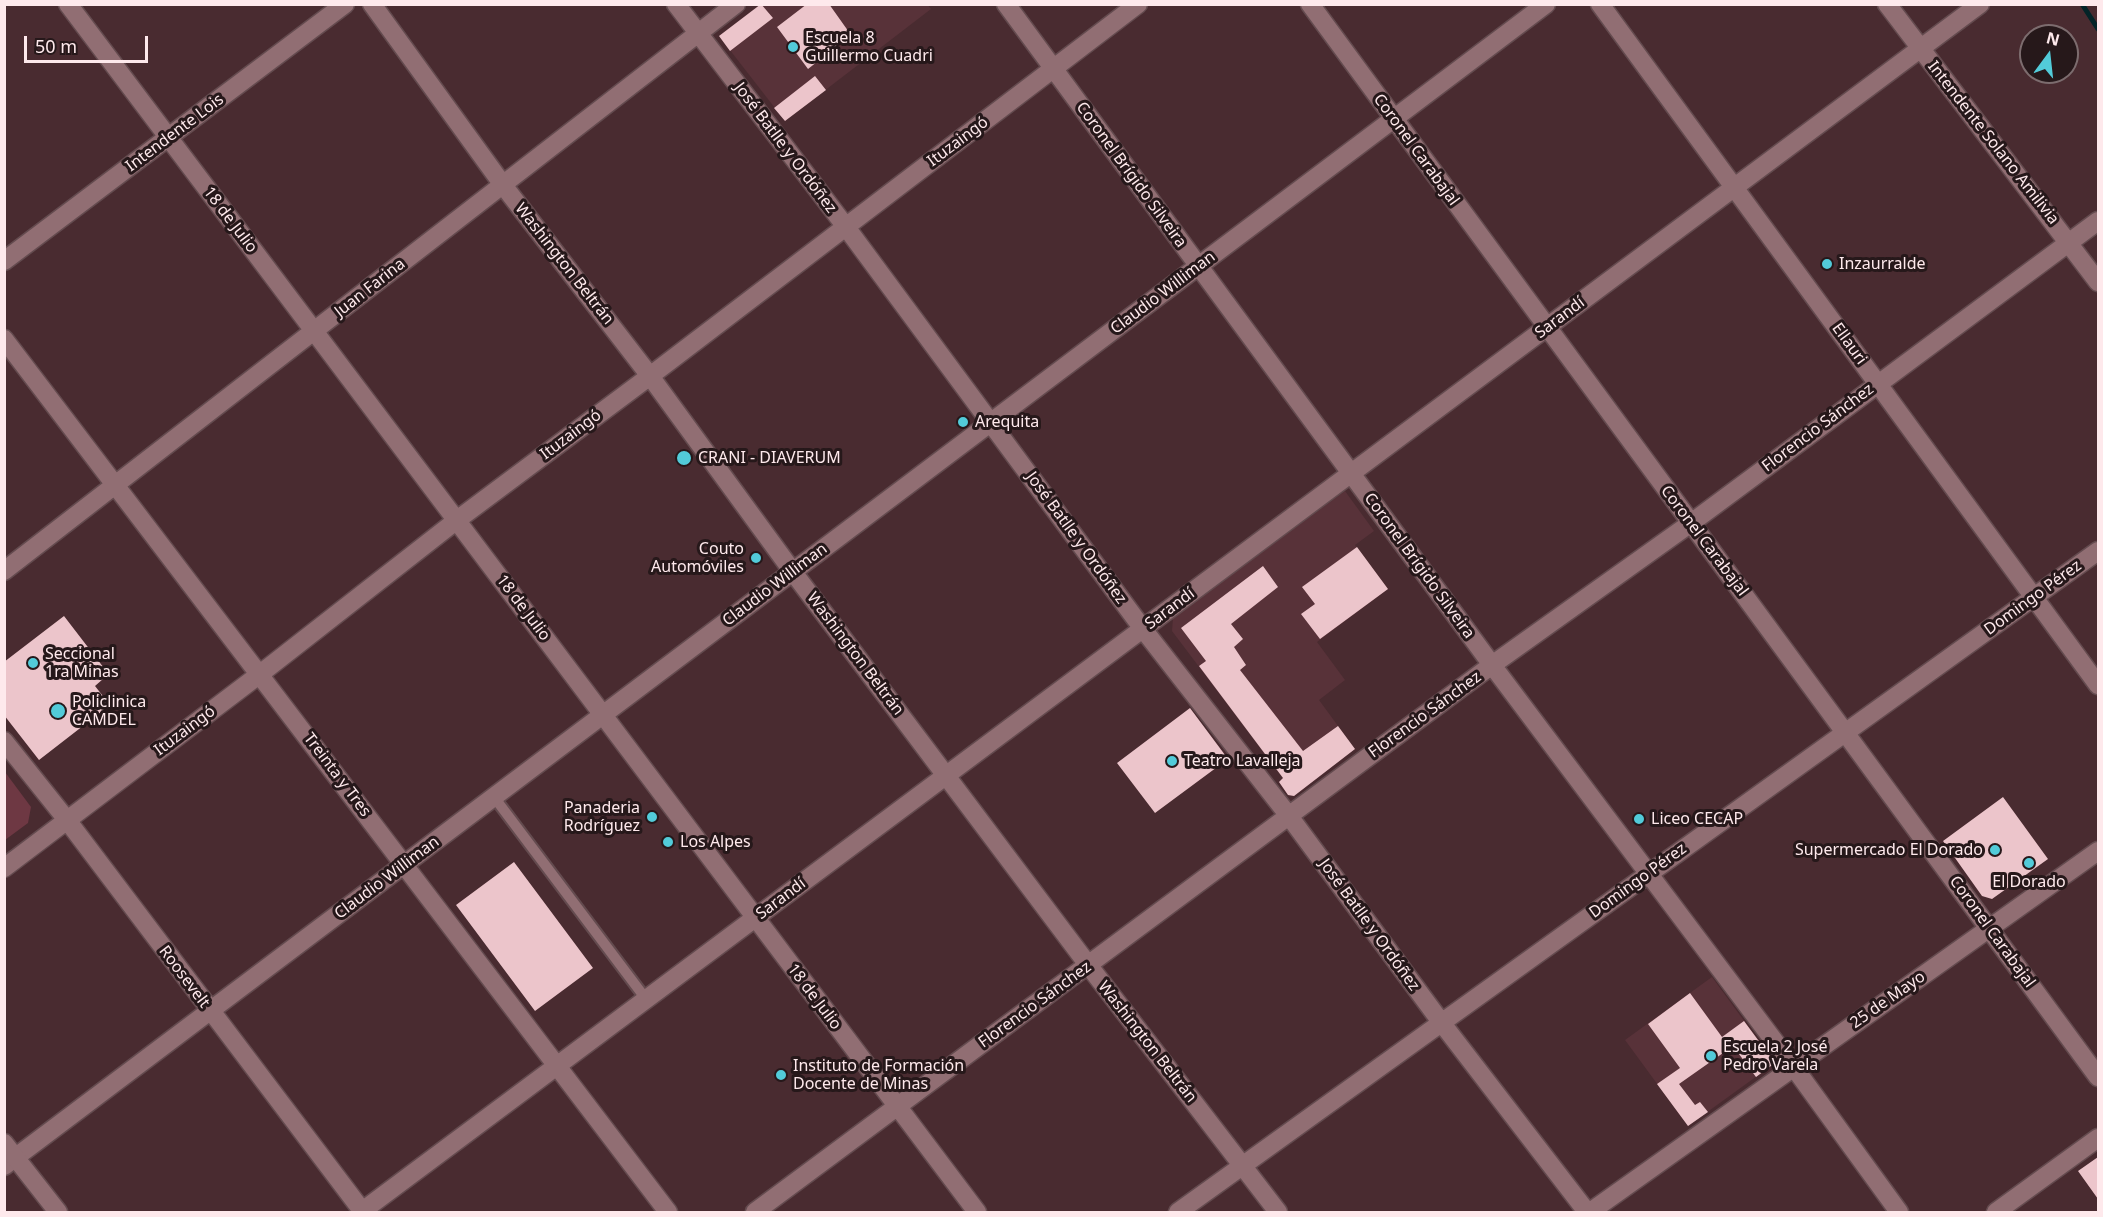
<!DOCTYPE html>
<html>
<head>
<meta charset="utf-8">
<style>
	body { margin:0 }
	#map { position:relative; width:2103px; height:1217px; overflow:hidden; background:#492b30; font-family:"Noto Sans",sans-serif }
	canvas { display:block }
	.frame { position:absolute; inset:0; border:6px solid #fee9ec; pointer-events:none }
	.north { position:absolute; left:2019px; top:24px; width:60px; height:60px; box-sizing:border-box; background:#26181a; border:2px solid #7c6c6e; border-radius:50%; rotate:15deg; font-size:16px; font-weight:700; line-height:24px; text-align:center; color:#fee9ec }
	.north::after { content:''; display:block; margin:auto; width:21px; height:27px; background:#52cbd9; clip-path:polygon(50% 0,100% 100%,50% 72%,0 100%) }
	.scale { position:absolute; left:24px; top:36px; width:124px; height:27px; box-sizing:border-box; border:3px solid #fee9ec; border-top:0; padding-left:8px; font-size:18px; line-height:21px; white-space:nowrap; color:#fee9ec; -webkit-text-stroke:4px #26181a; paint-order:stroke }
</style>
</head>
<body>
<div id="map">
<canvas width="2103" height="1217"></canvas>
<div class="frame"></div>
<div class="north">N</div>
<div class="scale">50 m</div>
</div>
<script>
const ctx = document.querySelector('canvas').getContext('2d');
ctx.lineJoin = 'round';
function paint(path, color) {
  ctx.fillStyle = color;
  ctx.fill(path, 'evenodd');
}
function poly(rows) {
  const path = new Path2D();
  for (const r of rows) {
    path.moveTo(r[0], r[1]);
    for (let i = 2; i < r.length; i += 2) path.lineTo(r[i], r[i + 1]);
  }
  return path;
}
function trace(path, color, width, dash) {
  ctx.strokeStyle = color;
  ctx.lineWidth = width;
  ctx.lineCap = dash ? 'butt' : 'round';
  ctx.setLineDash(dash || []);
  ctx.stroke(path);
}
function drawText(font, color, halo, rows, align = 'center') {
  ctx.font = font + ' "Noto Sans",sans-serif';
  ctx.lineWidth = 6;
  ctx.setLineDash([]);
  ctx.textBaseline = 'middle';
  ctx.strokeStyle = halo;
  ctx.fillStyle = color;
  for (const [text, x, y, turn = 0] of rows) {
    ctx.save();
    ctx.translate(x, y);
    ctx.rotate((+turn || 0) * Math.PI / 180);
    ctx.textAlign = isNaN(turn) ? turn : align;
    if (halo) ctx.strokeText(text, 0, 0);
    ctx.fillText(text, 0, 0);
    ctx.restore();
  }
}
const built = poly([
	[927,4,931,9,785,121,719,36,761,5],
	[1345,491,1374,531,1355,545,1388,589,1317,642,1345,680,1319,700,1355,749,1294,796,1288,795,1279,782,1283,778,1172,631,1173,618],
	[1712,977,1775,1063,1688,1126,1625,1040]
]);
const green = poly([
	[5,772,31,807,28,823,5,840]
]);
const stream = poly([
	[2082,4,2098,29]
]);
const building = poly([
	[761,4,773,18,730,51,719,36],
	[807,4,829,4,851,35,808,69,777,27],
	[815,76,826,90,785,121,774,108],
	[1357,547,1388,589,1320,639,1301,614,1315,604,1302,587],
	[1263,566,1278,587,1231,624,1243,639,1234,647,1246,665,1240,670,1303,751,1338,726,1355,749,1294,796,1288,795,1279,782,1283,778,1199,666,1206,661,1181,628],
	[64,616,107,672,101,677,103,679,95,686,110,705,39,760,4,715,4,662],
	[1190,708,1228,759,1155,813,1117,763],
	[2003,797,2048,859,1992,899,1982,896,1943,841],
	[514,862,593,968,535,1011,456,905],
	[1690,993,1722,1037,1744,1021,1775,1063,1756,1077,1733,1046,1679,1084,1695,1105,1700,1102,1708,1112,1688,1126,1657,1084,1680,1068,1648,1024],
	[2098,1157,2098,1199,2078,1171]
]);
const lane = poly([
	[494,797,646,999]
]);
const street = poly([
	[68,4,977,1212],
	[372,4,503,185,650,376,793,572,1089,966,1278,1212],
	[676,4,846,227,1143,629,1289,816,1441,1022,1587,1212],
	[1006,4,1492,665,1793,1066,1899,1212],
	[1310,4,2098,1077],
	[1600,4,2098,685],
	[1887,4,2098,282],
	[4,261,345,4],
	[4,339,668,1212],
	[4,571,736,4],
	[4,741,67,820,363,1212],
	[4,868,260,674,457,520,650,376,1138,4],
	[4,1166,1546,4],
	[361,1212,1980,4],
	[755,1212,1492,665,1691,523,2098,221],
	[1178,1212,2098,551],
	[1590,1212,2098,851],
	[1996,1212,2098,1138]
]);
const secondary = poly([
	[4,1143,58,1212]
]);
const markers = [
	[793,47,6,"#52cbd9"],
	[1827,264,6,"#52cbd9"],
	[963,422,6,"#52cbd9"],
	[684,458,8,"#52cbd9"],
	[756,558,6,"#52cbd9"],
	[33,663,6,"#52cbd9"],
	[58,711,8,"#52cbd9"],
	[1172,761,6,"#52cbd9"],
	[652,817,6,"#52cbd9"],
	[1639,819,6,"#52cbd9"],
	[668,842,6,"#52cbd9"],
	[1995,850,6,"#52cbd9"],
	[2029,863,6,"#52cbd9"],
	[1711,1056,6,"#52cbd9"],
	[781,1075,6,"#52cbd9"]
];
const poiNames = [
	["Escuela 8",805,38],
	["Guillermo Cuadri",805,56],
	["Inzaurralde",1839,264],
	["Arequita",975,422],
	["CRANI - DIAVERUM",698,458],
	["Couto",744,549,"right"],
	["Automóviles",744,567,"right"],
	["Seccional",45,654],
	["1ra Minas",45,672],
	["Policlinica",72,702],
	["CAMDEL",72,720],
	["Teatro Lavalleja",1184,761],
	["Panaderia",640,808,"right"],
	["Rodríguez",640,826,"right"],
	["Liceo CECAP",1651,819],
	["Los Alpes",680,842],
	["Supermercado El Dorado",1983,850,"right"],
	["El Dorado",2029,882,"center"],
	["Escuela 2 José",1723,1047],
	["Pedro Varela",1723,1065],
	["Instituto de Formación",793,1066],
	["Docente de Minas",793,1084]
];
const streetNames = [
	["Intendente Lois",175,133,-37],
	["Ituzaingó",958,142,-37],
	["Intendente Solano Amilivia",1993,143,52],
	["José Batlle y Ordóñez",785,148,53],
	["Coronel Carabajal",1416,150,54],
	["Coronel Brígido Silveira",1131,175,54],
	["18 de Julio",230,220,53],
	["Washington Beltrán",564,264,52],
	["Juan Farina",370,288,-38],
	["Claudio Williman",1163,293,-37],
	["Sarandí",1560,318,-37],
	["Ellauri",1849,344,54],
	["Florencio Sánchez",1818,428,-37],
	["Ituzaingó",571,435,-37],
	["José Batlle y Ordóñez",1076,538,54],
	["Coronel Carabajal",1704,541,53],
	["Coronel Brígido Silveira",1419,566,54],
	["Claudio Williman",775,585,-37],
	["Domingo Pérez",2033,598,-36],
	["18 de Julio",523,608,53],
	["Sarandí",1170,609,-37],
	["Washington Beltrán",855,654,53],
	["Florencio Sánchez",1425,715,-36],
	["Ituzaingó",185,731,-37],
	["Treinta y Tres",337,775,53],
	["Claudio Williman",387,878,-37],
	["Domingo Pérez",1638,881,-36],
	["Sarandí",781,899,-37],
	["José Batlle y Ordóñez",1369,925,54],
	["Coronel Carabajal",1992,932,54],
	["Roosevelt",184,977,53],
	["18 de Julio",814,997,53],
	["25 de Mayo",1888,1000,-35],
	["Florencio Sánchez",1035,1005,-36],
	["Washington Beltrán",1147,1042,52]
];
paint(built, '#583239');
paint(green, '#6e3843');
trace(stream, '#032428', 5);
paint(building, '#ecc5cb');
trace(lane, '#644b4f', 14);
trace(street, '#644b4f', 21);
trace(secondary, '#644b4f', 21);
trace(lane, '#916e73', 10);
trace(street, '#916e73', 18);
trace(secondary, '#916e73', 18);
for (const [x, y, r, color] of markers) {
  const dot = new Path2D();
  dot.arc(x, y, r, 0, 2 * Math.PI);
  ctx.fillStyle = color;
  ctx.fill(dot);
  trace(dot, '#26181a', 2);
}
drawText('16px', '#fee9ec', '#26181a', poiNames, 'left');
drawText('16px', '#fee9ec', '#26181a', streetNames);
</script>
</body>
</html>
